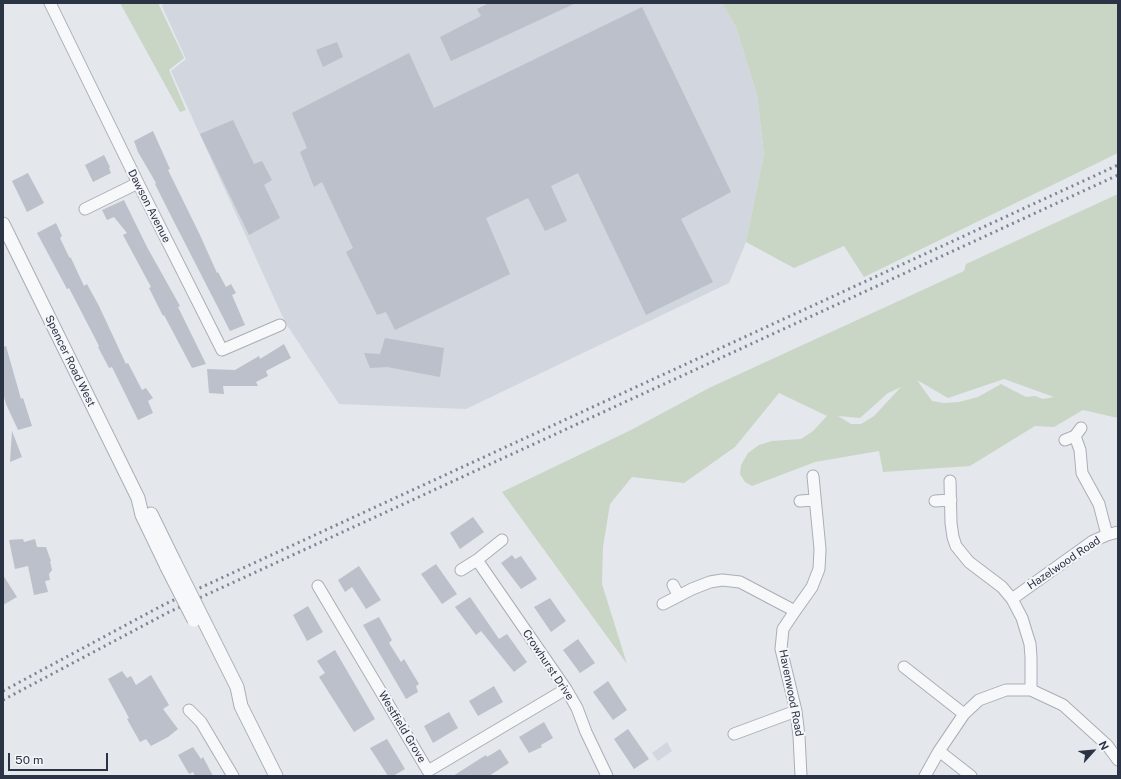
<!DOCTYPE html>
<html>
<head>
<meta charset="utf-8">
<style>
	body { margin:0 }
	#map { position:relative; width:1121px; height:779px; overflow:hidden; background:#e4e7ec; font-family:"Public Sans",sans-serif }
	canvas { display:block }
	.frame { position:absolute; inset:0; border:4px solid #2b3445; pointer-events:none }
	.north { position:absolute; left:1073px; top:731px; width:40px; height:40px; -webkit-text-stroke:3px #f4f6f9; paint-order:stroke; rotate:63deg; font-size:11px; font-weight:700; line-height:16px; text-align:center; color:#2b3445 }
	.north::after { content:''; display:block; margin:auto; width:14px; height:18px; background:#2b3445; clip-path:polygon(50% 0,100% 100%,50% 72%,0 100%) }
	.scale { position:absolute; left:8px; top:753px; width:100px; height:18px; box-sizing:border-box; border:2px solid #2b3445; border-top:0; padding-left:5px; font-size:12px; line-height:14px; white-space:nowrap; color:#2b3445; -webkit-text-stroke:3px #f4f6f9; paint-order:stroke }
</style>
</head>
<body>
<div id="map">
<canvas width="1121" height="779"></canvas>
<div class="frame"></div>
<div class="north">N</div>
<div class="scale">50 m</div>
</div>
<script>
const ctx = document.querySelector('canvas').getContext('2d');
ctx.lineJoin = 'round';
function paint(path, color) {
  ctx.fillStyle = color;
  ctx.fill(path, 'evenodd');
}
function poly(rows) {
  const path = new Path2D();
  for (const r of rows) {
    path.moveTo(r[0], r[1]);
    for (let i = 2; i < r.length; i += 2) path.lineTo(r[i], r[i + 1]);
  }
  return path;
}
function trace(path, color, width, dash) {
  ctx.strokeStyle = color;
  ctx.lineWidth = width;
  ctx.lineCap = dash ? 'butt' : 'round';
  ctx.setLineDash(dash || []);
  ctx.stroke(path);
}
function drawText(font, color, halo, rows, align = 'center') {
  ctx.font = font + ' "Public Sans",sans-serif';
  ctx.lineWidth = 4;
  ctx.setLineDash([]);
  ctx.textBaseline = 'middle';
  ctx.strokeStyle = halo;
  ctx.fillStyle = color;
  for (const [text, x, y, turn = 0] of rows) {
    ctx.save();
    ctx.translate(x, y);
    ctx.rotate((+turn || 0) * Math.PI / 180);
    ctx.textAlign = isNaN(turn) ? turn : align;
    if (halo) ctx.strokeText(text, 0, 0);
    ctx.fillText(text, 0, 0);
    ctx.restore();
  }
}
const built = poly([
	[163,3,722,3,736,27,757,95,764,154,746,242,729,283,466,409,339,404,287,325,280,311,171,71,186,59,162,6],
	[667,742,672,751,658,761,652,753]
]);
const green = poly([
	[120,3,160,3,159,5,184,58,169,70,186,110,180,112],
	[722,3,1118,3,1118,153,864,277,844,246,794,268,746,242,764,154,757,95,736,27],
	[1118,194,1118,418,1083,410,1054,427,1035,426,970,466,883,472,879,451,815,462,752,486,745,482,740,474,741,465,748,453,759,445,772,441,801,439,813,431,827,416,779,393,735,447,684,483,632,477,610,504,603,547,602,584,627,664,502,492,631,430,709,388,964,271,966,264],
	[1004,379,1054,397,1043,399,1035,396,1026,397,1001,384,978,397,959,402,944,403,932,401,917,380,948,398],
	[901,387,874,416,861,424,851,424,838,416,860,418,888,393]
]);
const building = poly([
	[489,3,576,3,451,61,440,37,481,16,477,9],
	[642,7,731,192,681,219,713,282,646,315,578,173,551,186,567,221,545,231,528,198,486,218,510,274,395,330,386,312,377,315,346,252,353,248,322,182,314,187,300,152,307,148,292,113,409,53,434,108],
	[337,42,343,57,323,67,316,50],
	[233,120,254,164,262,161,272,180,264,185,280,218,249,235,200,134],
	[153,131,170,169,168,170,200,235,217,273,218,272,226,287,231,284,236,293,232,295,245,325,230,331,169,212,155,184,156,183,138,152,134,141],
	[104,155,110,167,109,168,111,173,93,182,85,165],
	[28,173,44,203,27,212,12,181],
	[124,200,147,247,180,306,178,307,206,364,192,368,164,315,163,316,149,288,151,287,123,235,127,233,114,217,107,220,102,210],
	[56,223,62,236,60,238,69,257,71,258,84,286,87,284,99,306,126,364,128,363,142,390,146,388,153,398,148,401,153,413,138,420,112,367,109,368,98,347,99,346,69,288,67,289,37,233],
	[385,338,444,348,440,377,387,367,370,368,364,353,380,354],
	[284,344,291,358,266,371,268,376,256,382,258,386,223,386,224,394,209,393,207,369,235,370,259,356,260,359],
	[6,346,21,399,23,398,32,426,18,430,6,404,3,393,3,347],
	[12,431,22,457,10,462],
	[473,517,484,532,460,549,450,533],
	[23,539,24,542,35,539,37,547,46,547,51,561,50,561,52,570,49,574,50,580,45,581,48,592,34,595,28,566,15,569,9,540],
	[512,555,515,559,521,556,537,579,521,589,501,563],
	[436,564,457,594,442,604,421,574],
	[359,566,381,600,366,609,352,587,345,592,338,580],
	[3,575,17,597,3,605],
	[470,597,499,639,507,634,527,662,514,672,481,631,476,635,455,607],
	[550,598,566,621,551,632,534,607],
	[308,606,323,632,307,641,293,615],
	[379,617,392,640,389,643,401,662,404,659,419,684,416,686,418,692,406,699,363,625],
	[578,639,595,663,580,673,563,650],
	[335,650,375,719,354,732,319,677,325,673,317,661],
	[122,671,127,678,131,676,136,685,151,675,169,705,163,709,178,729,168,737,151,746,146,739,140,742,127,719,129,718,108,679],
	[608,681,627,710,613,720,593,692],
	[494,686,503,702,478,716,469,701],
	[449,712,458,728,433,743,424,726],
	[544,722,553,738,541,745,542,747,529,753,519,737],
	[628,729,649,759,634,769,614,739],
	[387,739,405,769,393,776,388,776,370,748],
	[193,747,201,759,203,757,213,776,195,776,193,772,189,774,178,755],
	[500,749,509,763,489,776,453,776,486,755,487,757]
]);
const minor = poly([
	[50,3,138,183,222,350,280,325],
	[85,209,138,183],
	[1075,436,1080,450,1082,473,1099,504,1107,535],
	[1065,440,1075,436,1081,428],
	[950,481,951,523,953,537,956,546,969,562,1002,587,1012,599,1022,618,1030,644,1031,657,1031,690],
	[800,501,815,500],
	[935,501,951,500],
	[502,540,477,560,566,689,577,708,586,732,607,776],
	[461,570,477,560],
	[673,585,679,596],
	[318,586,428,771,566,689],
	[1012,599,1093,541,1107,535,1118,532],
	[663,604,692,589,710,582,722,580,740,582,795,611],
	[904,667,964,714],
	[189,710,201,722,233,776],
	[734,734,796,711],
	[939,751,971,776],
	[801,776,799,736,796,711,781,649,783,629,795,611,812,587,819,569,820,549,813,476],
	[925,776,939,751,964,714,979,700,1006,690,1031,690,1063,705,1107,745,1118,760]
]);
const tertiary = poly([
	[3,224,138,498,142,515,167,567],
	[151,514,175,563],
	[210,633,237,687,241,706,276,776]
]);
const rail = poly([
	[3,691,165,604,1118,165],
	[3,700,169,612,1118,175]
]);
const tertiaryBridge = poly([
	[175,563,210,633],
	[167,567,194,620]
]);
const streetNames = [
	["Dawson Avenue",149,206,63],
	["Spencer Road West",70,361,64],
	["Hazelwood Road",1064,563,-34],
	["Crowhurst Drive",548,665,56],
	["Havenwood Road",791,693,79],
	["Westfield Grove",402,727,59]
];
paint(built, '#d2d6de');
paint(green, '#c9d6c5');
paint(building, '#bbc0ca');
trace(minor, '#a9aeb7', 13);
trace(tertiary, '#a9aeb7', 15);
trace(minor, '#f7f8fa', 11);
trace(tertiary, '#f7f8fa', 13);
trace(rail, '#7d8696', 3, [2, 4]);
trace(tertiaryBridge, '#a9aeb7', 15, []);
trace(tertiaryBridge, '#f7f8fa', 13);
drawText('11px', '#2b3445', '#f4f6f9', streetNames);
</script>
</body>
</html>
